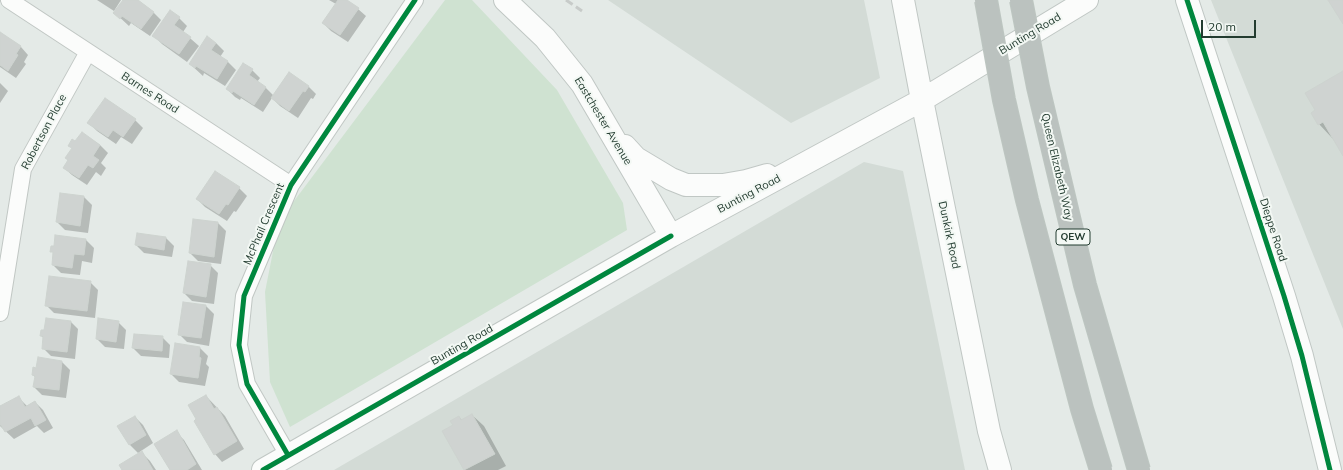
<!DOCTYPE html>
<html>
<head>
<meta charset="utf-8">
<style>
	body { margin:0 }
	#map { position:relative; width:1343px; height:470px; overflow:hidden; background:#e4eae7; font-family:Mulish,sans-serif }
	canvas { display:block }
	.scale { position:absolute; left:1201px; top:20px; width:55px; height:18px; box-sizing:border-box; border:2px solid #233c30; border-top:0; padding-left:5px; font-size:12px; line-height:14px; white-space:nowrap; color:#233c30; -webkit-text-stroke:3px #f3f8f4; paint-order:stroke }
</style>
</head>
<body>
<div id="map">
<canvas width="1343" height="470"></canvas>
<div class="scale">20 m</div>
</div>
<script>
const ctx = document.querySelector('canvas').getContext('2d');
ctx.lineJoin = 'round';
function paint(path, color) {
  ctx.fillStyle = color;
  ctx.fill(path, 'evenodd');
}
function poly(rows) {
  const path = new Path2D();
  for (const r of rows) {
    path.moveTo(r[0], r[1]);
    for (let i = 2; i < r.length; i += 2) path.lineTo(r[i], r[i + 1]);
  }
  return path;
}
function trace(path, color, width, dash) {
  ctx.strokeStyle = color;
  ctx.lineWidth = width;
  ctx.lineCap = dash ? 'butt' : 'round';
  ctx.setLineDash(dash || []);
  ctx.stroke(path);
}
function drawText(font, color, halo, rows, align = 'center') {
  ctx.font = font + ' Mulish,sans-serif';
  ctx.lineWidth = 4;
  ctx.setLineDash([]);
  ctx.textBaseline = 'middle';
  ctx.strokeStyle = halo;
  ctx.fillStyle = color;
  for (const [text, x, y, turn = 0] of rows) {
    ctx.save();
    ctx.translate(x, y);
    ctx.rotate((+turn || 0) * Math.PI / 180);
    ctx.textAlign = isNaN(turn) ? turn : align;
    if (halo) ctx.strokeText(text, 0, 0);
    ctx.fillText(text, 0, 0);
    ctx.restore();
  }
}
const built = poly([
	[608,0,864,0,880,78,791,123],
	[1211,0,1343,0,1343,329],
	[864,162,903,171,965,470,334,470]
]);
const green = poly([
	[445,0,472,0,557,90,623,203,627,230,290,427,270,382,265,292,279,221]
]);
const shadow = poly([
	[97,0,121,0,114,11],
	[124,0,136,0,153,12,161,20,150,36,131,23,129,26,115,13],
	[329,0,345,0,358,9,366,16,348,42,331,31,323,23,336,4],
	[179,18,187,26,183,32,199,46,187,62,162,44,154,36],
	[0,33,21,47,28,55,24,62,26,64,16,78,0,67],
	[216,43,224,51,220,57,228,62,236,70,225,86,204,73,203,76,190,64],
	[252,70,260,78,257,82,265,87,274,96,308,86,316,94,313,99,311,98,298,118,280,106,272,98,263,112,241,98,240,100,235,97,227,89],
	[1343,72,1343,154,1333,139,1319,124,1317,111],
	[0,83,8,91,0,103],
	[135,120,143,128,132,144,121,137,116,144,97,131,89,123],
	[82,133,100,145,108,153,101,163,106,168,101,176,96,172,87,185,72,175,64,168,69,161,66,158],
	[239,188,247,196,236,212,234,211,227,221,205,207,197,199],
	[84,197,92,205,88,233,65,230,57,222],
	[218,223,226,231,221,264,198,261,190,253],
	[166,238,174,246,172,257,144,253,136,245],
	[86,240,94,248,92,263,82,261,80,275,61,273,53,265,54,254,52,251],
	[210,265,218,273,214,304,192,301,184,293],
	[90,282,98,290,95,318,54,313,46,305],
	[206,306,214,314,209,346,187,342,179,334],
	[70,321,78,329,75,359,51,356,43,348,44,338,41,336],
	[118,322,126,330,124,349,105,347,97,339],
	[162,337,170,345,169,358,141,356,133,348],
	[200,348,208,356,206,364,209,367,205,386,179,382,171,374],
	[62,362,70,370,66,398,42,395,34,387,36,378,33,375,37,369],
	[206,396,225,416,244,449,222,462,215,454,197,420],
	[18,397,27,406,35,402,43,410,53,428,44,433,37,426,14,439,0,426,0,407],
	[472,415,484,426,506,466,498,470,465,470,443,432,455,425,459,417,462,420],
	[135,417,143,425,153,443,138,453,130,445,119,426],
	[176,432,184,440,202,470,171,470],
	[142,453,150,461,156,470,123,470]
]);
const building = poly([
	[123,0,138,0,154,12,141,29,122,16,120,19,113,13,123,0],
	[338,0,347,0,359,8,340,35,322,23,338,0],
	[1328,0,1343,0,1343,24,1328,0],
	[170,10,180,17,174,25,191,37,179,54,152,36,170,10],
	[0,32,21,46,16,54,18,55,8,71,0,65,0,32],
	[207,36,216,43,211,50,228,61,217,79,196,66,195,68,189,64,207,36],
	[243,63,253,69,249,75,266,87,254,105,233,91,232,93,226,89,243,63],
	[1343,71,1343,156,1323,122,1318,125,1311,113,1315,110,1305,93,1343,71],
	[289,72,309,86,305,92,303,91,289,111,271,98,289,72],
	[105,98,136,119,123,137,113,130,108,137,87,123,105,98],
	[82,132,100,145,93,156,99,160,93,168,88,165,79,178,63,168,68,160,65,158,72,148,68,146,72,139,75,141,82,132],
	[215,171,240,187,228,205,226,204,219,214,196,199,215,171],
	[60,193,84,196,80,226,56,222,60,193],
	[193,219,218,222,214,257,189,253,193,219],
	[137,233,166,237,164,250,135,245,137,233],
	[55,235,86,239,84,255,74,254,72,268,52,265,53,252,50,252,51,246,54,246,55,235],
	[188,261,211,264,206,297,183,293,188,261],
	[49,276,91,281,87,311,45,306,49,276],
	[183,302,206,305,201,338,178,335,183,302],
	[46,318,71,321,67,352,42,349,43,336,40,336,41,330,44,330,46,318],
	[98,318,119,321,116,342,96,339,98,318],
	[134,334,163,336,162,351,132,348,134,334],
	[175,343,200,347,199,357,201,358,198,378,170,374,175,343],
	[38,357,62,361,59,390,33,387,35,376,32,375,33,367,36,368,38,357],
	[206,395,214,409,217,407,237,441,214,455,194,421,196,419,188,405,206,395],
	[19,396,25,407,35,401,46,420,35,426,31,418,5,432,1,425,0,425,0,406,19,396],
	[472,414,495,454,464,470,442,431,453,425,450,421,459,416,461,420,472,414],
	[135,416,146,435,129,445,117,426,135,416],
	[177,430,196,464,187,470,170,470,154,444,177,430],
	[142,451,153,470,122,470,119,465,142,451]
]);
const street = poly([
	[9,0,291,185],
	[0,313,23,169,88,52],
	[288,455,247,384,239,345,244,296,291,185,415,0]
]);
const secondary = poly([
	[505,0,545,38,582,84,671,236],
	[903,0,922,100,989,431,1000,470],
	[1187,0,1284,296,1302,356,1330,470],
	[625,146,636,158,671,179,686,185,723,185,746,181,767,175],
	[263,470,671,236,922,100,1087,0]
]);
const rail = poly([
	[566,0,582,11]
]);
const highwayBridge = poly([
	[986,0,1004,100,1027,200,1082,409,1101,470],
	[1021,0,1038,87,1085,285,1139,470]
]);
const cycleway = poly([
	[1187,0,1284,296,1302,356,1330,470],
	[288,455,247,384,239,345,244,296,291,185,415,0],
	[263,470,671,236]
]);
const shields = [
	[1073,237,34]
];
const shieldNames = [
	["QEW",1073,237]
];
const streetNames = [
	["Bunting Road",1030,34,-31],
	["Barnes Road",150,93,33],
	["Eastchester Avenue",603,121,59],
	["Robertson Place",44,132,-62],
	["Queen Elizabeth Way",1057,167,77],
	["Bunting Road",749,194,-28],
	["McPhail Crescent",264,224,-67],
	["Dieppe Road",1273,230,72],
	["Dunkirk Road",949,235,78],
	["Bunting Road",462,345,-30]
];
paint(built, '#d3dbd6');
paint(green, '#cfe2d1');
paint(shadow, '#0003');
paint(building, '#cfd3d1');
trace(building, '#cdd3cf', 1);
trace(street, '#c1c7c4', 18);
trace(secondary, '#c0c7c4', 24);
trace(street, '#fbfcfb', 16);
trace(secondary, '#fbfcfb', 22);
trace(rail, '#c7cbc9', 3, [8, 4]);
trace(highwayBridge, '#bdc6c1', 24, []);
trace(highwayBridge, '#bbc2bf', 22);
trace(cycleway, '#00873e', 5);
for (const [x, y, w] of shields) {
  const box = new Path2D();
  box.roundRect(x - w / 2, y - 8, w, 16, 3);
  ctx.fillStyle = '#f3f8f4';
  ctx.fill(box);
  trace(box, '#233c30', 1);
}
drawText('bold 10px', '#233c30', null, shieldNames);
drawText('11px', '#233c30', '#f3f8f4', streetNames);
</script>
</body>
</html>
